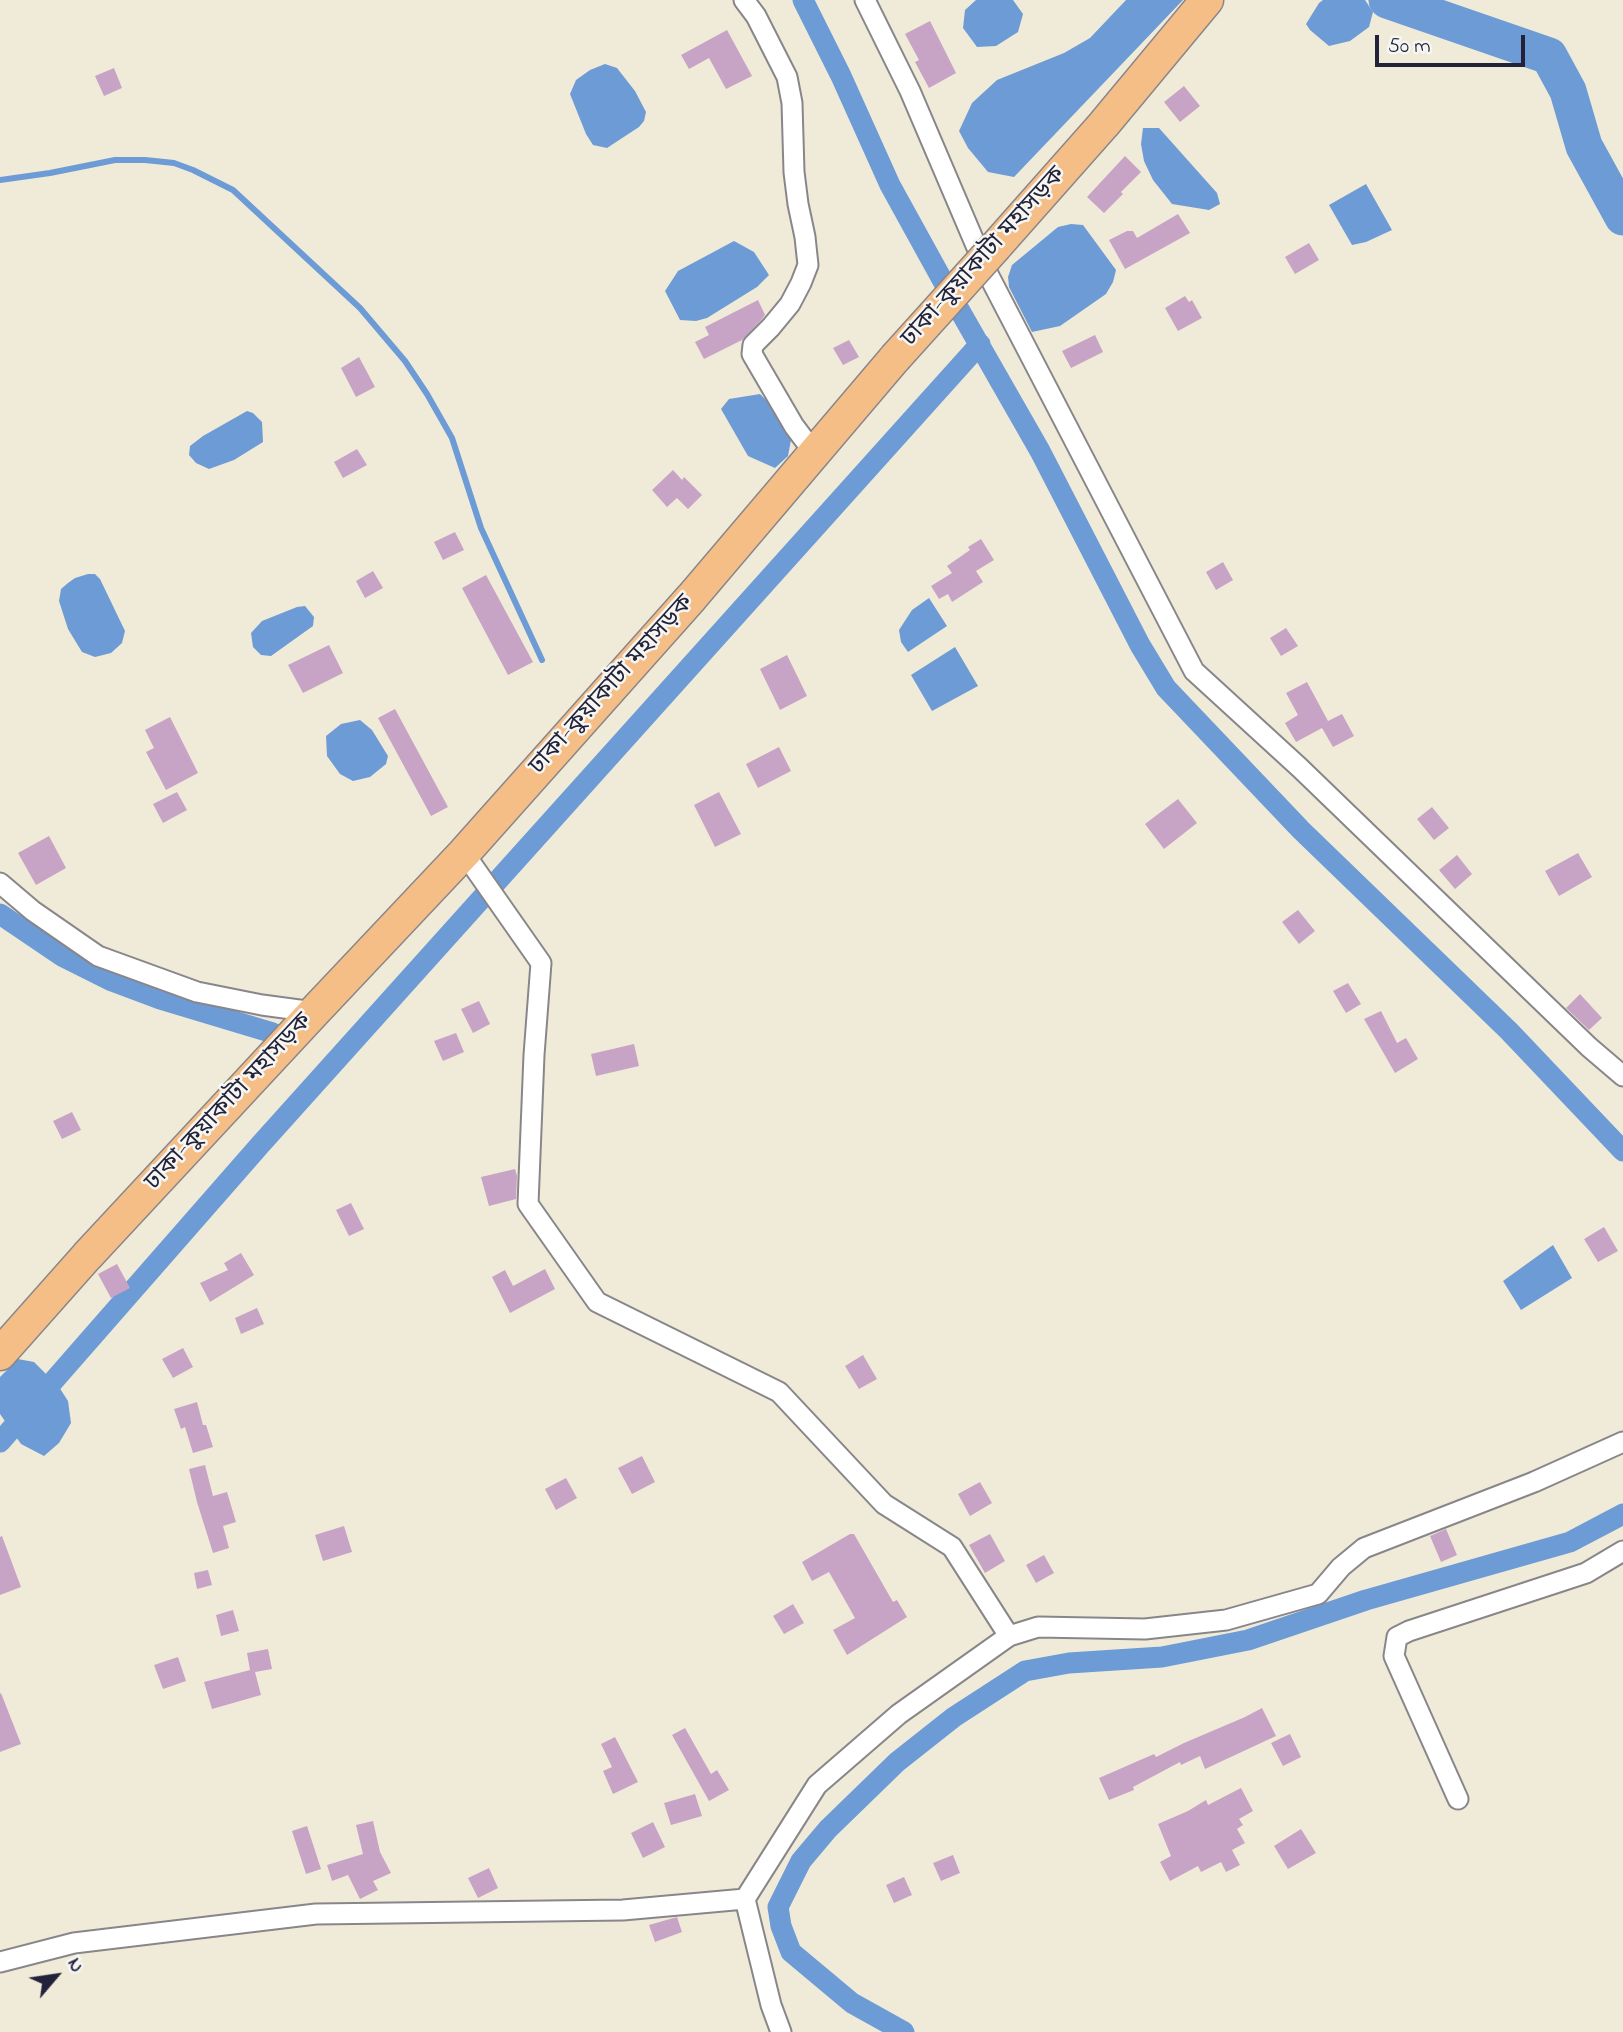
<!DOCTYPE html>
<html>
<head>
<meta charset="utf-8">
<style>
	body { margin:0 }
	#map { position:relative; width:1623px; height:2032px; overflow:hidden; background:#f0ebd8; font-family:"Indie Flower",sans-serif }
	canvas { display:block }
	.north { position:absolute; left:21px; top:1941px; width:70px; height:70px; -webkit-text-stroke:5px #f6f6f2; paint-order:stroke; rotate:61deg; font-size:19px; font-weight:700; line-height:28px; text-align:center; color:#22223b }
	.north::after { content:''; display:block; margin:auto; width:24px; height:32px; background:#22223b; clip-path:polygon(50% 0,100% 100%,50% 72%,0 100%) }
	.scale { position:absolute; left:1375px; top:35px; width:150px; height:32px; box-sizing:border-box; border:4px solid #22223b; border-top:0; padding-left:9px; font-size:21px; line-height:24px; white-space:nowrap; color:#22223b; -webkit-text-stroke:5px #f6f6f2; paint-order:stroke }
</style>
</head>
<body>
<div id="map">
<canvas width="1623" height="2032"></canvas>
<div class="north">N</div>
<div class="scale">50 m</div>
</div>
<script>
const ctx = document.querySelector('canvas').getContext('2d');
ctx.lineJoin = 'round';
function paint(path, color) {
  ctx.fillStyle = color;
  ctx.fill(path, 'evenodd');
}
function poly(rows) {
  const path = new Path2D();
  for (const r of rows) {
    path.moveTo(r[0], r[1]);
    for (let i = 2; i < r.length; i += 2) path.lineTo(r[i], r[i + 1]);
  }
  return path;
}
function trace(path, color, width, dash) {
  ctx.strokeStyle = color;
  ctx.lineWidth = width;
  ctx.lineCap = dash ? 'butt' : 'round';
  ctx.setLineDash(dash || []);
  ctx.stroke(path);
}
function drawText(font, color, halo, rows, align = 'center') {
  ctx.font = font + ' "Indie Flower","Noto Sans Bengali",sans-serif';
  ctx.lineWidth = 5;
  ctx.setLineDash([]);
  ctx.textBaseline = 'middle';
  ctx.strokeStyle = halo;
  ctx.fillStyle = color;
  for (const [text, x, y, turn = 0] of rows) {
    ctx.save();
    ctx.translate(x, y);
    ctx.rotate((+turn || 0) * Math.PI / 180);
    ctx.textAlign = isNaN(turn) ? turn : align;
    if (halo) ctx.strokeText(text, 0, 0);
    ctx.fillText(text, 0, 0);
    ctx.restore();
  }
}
const water = poly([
	[976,0,1013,0,1023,14,1018,32,996,46,977,47,963,28,965,10],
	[1126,0,1183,0,1014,177,988,172,968,148,959,131,972,103,997,80,1064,53,1090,38],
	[1323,0,1365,0,1373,12,1369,27,1350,41,1329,46,1310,30,1306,24,1319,3],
	[605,64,617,68,635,91,646,112,644,121,639,127,607,148,593,145,586,134,570,94,576,80,590,70],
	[1143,128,1159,128,1217,193,1220,204,1209,210,1172,204,1153,180,1144,161,1141,144],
	[1366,184,1392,230,1366,242,1352,245,1329,205],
	[1071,224,1083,225,1116,270,1113,282,1106,294,1060,326,1032,332,1009,287,1008,277,1012,265,1058,227],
	[734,241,754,252,769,275,757,287,707,318,696,321,680,320,665,291,678,271],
	[760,394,776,410,791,440,788,456,775,468,748,456,721,409,729,399],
	[247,411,253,413,262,422,263,442,234,460,209,469,196,463,189,455,190,446,203,436],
	[88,574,95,574,100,579,125,631,122,643,111,653,95,657,82,652,68,629,59,601,61,589,68,583,75,578],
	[929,598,947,626,908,652,901,642,899,630,912,610],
	[305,606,314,617,313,626,271,656,261,655,253,647,251,633,262,621,297,607],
	[955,647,978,686,932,711,911,675],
	[360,720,372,730,388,756,386,764,370,777,353,781,340,774,327,756,326,736,341,724],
	[1553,1245,1572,1278,1521,1310,1503,1281],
	[18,1359,34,1362,59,1387,68,1401,71,1423,59,1443,44,1456,21,1444,0,1414,0,1377]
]);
const stream = poly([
	[0,180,50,173,115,160,145,160,174,163,193,170,233,190,360,308,405,361,427,394,452,438,481,528,542,660]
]);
const canal = poly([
	[803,0,841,76,890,185,944,283,1040,451,1140,645,1166,688,1301,830,1509,1031,1623,1151],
	[0,914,62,956,112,981,160,999,273,1033],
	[0,1442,260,1145,980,344],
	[904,2032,852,2003,791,1952,781,1926,778,1907,801,1861,828,1829,897,1762,954,1717,1025,1671,1069,1663,1162,1657,1248,1640,1366,1600,1570,1542,1623,1514]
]);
const river = poly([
	[1387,0,1549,56,1568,91,1584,146,1623,217]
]);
const building = poly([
	[930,21,956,73,929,88,915,62,919,60,905,34],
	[727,30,752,76,726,89,709,58,689,69,681,55],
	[114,68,122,88,104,96,95,76],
	[1184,86,1200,106,1180,122,1164,102],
	[1125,156,1141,172,1121,192,1123,194,1104,213,1087,197],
	[1178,214,1190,233,1125,269,1109,240,1127,231,1133,231,1137,238],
	[1309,243,1319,260,1295,274,1285,257],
	[1185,296,1189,302,1192,300,1202,318,1178,331,1165,308],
	[758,300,765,315,762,319,742,340,704,359,695,342,709,335,705,327],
	[1095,335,1103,352,1071,368,1062,351],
	[849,340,859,357,843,365,833,348],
	[359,357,375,387,356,397,341,368],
	[357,449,367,465,343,478,334,462],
	[673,470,682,480,684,477,702,495,688,509,677,498,667,507,652,490],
	[455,532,464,550,443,560,434,542],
	[981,539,994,560,976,571,983,582,952,602,948,594,939,599,931,586,952,573,947,566,970,550,968,547],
	[1223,562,1233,580,1216,590,1206,572],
	[373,571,383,588,365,598,356,581],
	[486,575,533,662,508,675,462,588],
	[1286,628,1298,646,1281,656,1270,638],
	[329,645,343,673,303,693,288,665],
	[787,655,807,696,780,710,760,669],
	[1307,682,1328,721,1342,714,1354,736,1333,747,1322,728,1296,742,1285,723,1298,715,1286,693],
	[395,709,448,807,431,816,378,718],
	[170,717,198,773,166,790,146,752,154,748,145,730],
	[779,747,791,771,758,788,746,764],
	[177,792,187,810,163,823,153,804],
	[719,792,741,834,715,847,694,805],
	[1178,799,1197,823,1164,849,1145,824],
	[1432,807,1449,828,1434,840,1417,819],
	[49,836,66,868,36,885,18,853],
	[1578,853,1592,877,1559,896,1545,871],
	[1457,855,1472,874,1455,889,1439,870],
	[1298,910,1315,931,1299,944,1282,922],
	[1348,983,1361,1004,1346,1013,1333,991],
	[1580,994,1602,1018,1589,1030,1566,1008],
	[479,1001,490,1024,473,1033,461,1009],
	[1381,1011,1397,1043,1406,1038,1418,1059,1395,1073,1364,1019],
	[456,1033,464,1052,443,1061,434,1041],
	[634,1044,639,1066,596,1076,591,1054],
	[72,1112,81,1130,62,1139,53,1121],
	[515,1169,517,1176,516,1199,489,1206,481,1177],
	[351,1203,364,1229,349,1236,336,1210],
	[1604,1227,1618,1251,1598,1262,1584,1239],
	[241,1253,254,1275,210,1302,200,1283,228,1270,224,1263],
	[117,1264,130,1288,111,1298,98,1274],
	[545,1269,555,1289,510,1313,492,1277,505,1270,513,1286],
	[257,1308,264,1324,241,1334,235,1318],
	[183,1348,193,1367,173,1378,162,1359],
	[863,1355,877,1379,859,1389,845,1366],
	[197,1402,203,1425,206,1425,213,1447,193,1453,185,1427,181,1429,174,1409],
	[642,1456,655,1482,632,1494,618,1468],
	[205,1465,213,1496,227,1492,236,1522,223,1526,229,1548,213,1553,197,1502,189,1469],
	[566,1478,577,1498,556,1510,545,1489],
	[980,1482,992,1503,970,1516,958,1494],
	[344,1526,352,1552,323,1561,315,1535],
	[1446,1529,1457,1555,1441,1562,1430,1536],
	[850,1534,854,1534,893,1602,897,1600,907,1617,847,1655,833,1630,855,1618,829,1572,812,1581,802,1562],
	[990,1534,1005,1561,985,1573,969,1545],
	[2,1536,21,1587,0,1595,0,1537],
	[1044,1555,1054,1573,1036,1583,1026,1565],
	[208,1570,212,1585,197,1589,194,1573],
	[793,1604,804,1623,784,1634,773,1616],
	[233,1610,239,1631,221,1636,216,1615],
	[268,1649,272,1669,255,1672,261,1695,212,1709,204,1682,250,1670,247,1653],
	[178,1657,186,1681,163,1689,154,1665],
	[1,1693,21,1744,0,1752,0,1694],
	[1262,1708,1276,1736,1205,1769,1200,1756,1181,1765,1180,1762,1133,1787,1134,1790,1109,1800,1099,1778,1154,1754,1156,1757,1184,1743,1245,1717],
	[685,1728,711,1774,717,1770,729,1790,709,1801,672,1735],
	[1290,1734,1301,1757,1283,1766,1271,1743],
	[615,1737,638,1782,613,1794,603,1771,612,1767,601,1744],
	[1241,1788,1253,1811,1239,1819,1243,1825,1237,1829,1245,1843,1232,1850,1240,1865,1226,1872,1221,1862,1201,1872,1198,1866,1170,1881,1160,1862,1171,1856,1158,1824,1188,1811,1206,1800,1208,1805],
	[695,1794,702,1816,671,1825,664,1803],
	[373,1821,380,1852,391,1873,373,1881,378,1890,360,1899,348,1875,332,1881,327,1865,363,1854,356,1825],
	[653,1822,665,1847,643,1858,631,1833],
	[307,1826,321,1869,306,1874,292,1831],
	[1301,1829,1316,1853,1288,1869,1274,1846],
	[953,1855,960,1873,941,1881,933,1863],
	[489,1868,498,1888,478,1898,468,1878],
	[904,1877,912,1895,894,1903,886,1885],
	[677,1917,682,1932,655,1942,649,1925]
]);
const minor = poly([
	[744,0,756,16,787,77,792,103,794,172,798,204,805,237,808,265,801,283,790,304,771,327,753,345,752,354,794,426,815,454],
	[865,0,910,91,989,276,1194,671,1300,768,1589,1047,1623,1076],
	[464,853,541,963,534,1055,528,1204,597,1302,779,1392,884,1504,952,1547,1009,1636],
	[0,883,33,911,98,956,197,992,262,1005,314,1012],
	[1458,1799,1394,1656,1397,1637,1409,1631,1586,1573,1623,1551],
	[0,1962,74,1943,316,1914,623,1910,745,1899],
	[781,2032,771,2005,745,1899,817,1785,899,1714,1009,1636,1038,1627,1145,1629,1226,1620,1318,1594,1341,1567,1364,1548,1534,1482,1623,1442]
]);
const primary = poly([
	[996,246,1104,124,1207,0],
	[0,1354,87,1256,314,1012,464,853,692,597,895,358]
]);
const primaryBridge = poly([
	[895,358,996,246]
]);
const streetNames = [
	["ঢাকা-কুয়াকাটা মহাসড়ক",985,258,-48],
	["ঢাকা-কুয়াকাটা মহাসড়ক",613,686,-48],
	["ঢাকা-কুয়াকাটা মহাসড়ক",230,1103,-47]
];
paint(water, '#6d9bd5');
trace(stream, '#6d9bd5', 6);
trace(canal, '#6d9bd5', 21);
trace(river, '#6d9bd5', 37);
paint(building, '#c7a4c6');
trace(minor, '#89868a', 23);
trace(primary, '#89868a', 35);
trace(minor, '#fff', 19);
trace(primary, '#f6be87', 32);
trace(primaryBridge, '#89868a', 35, []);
trace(primaryBridge, '#f6be87', 32);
drawText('24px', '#22223b', '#f6f6f2', streetNames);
</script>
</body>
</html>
